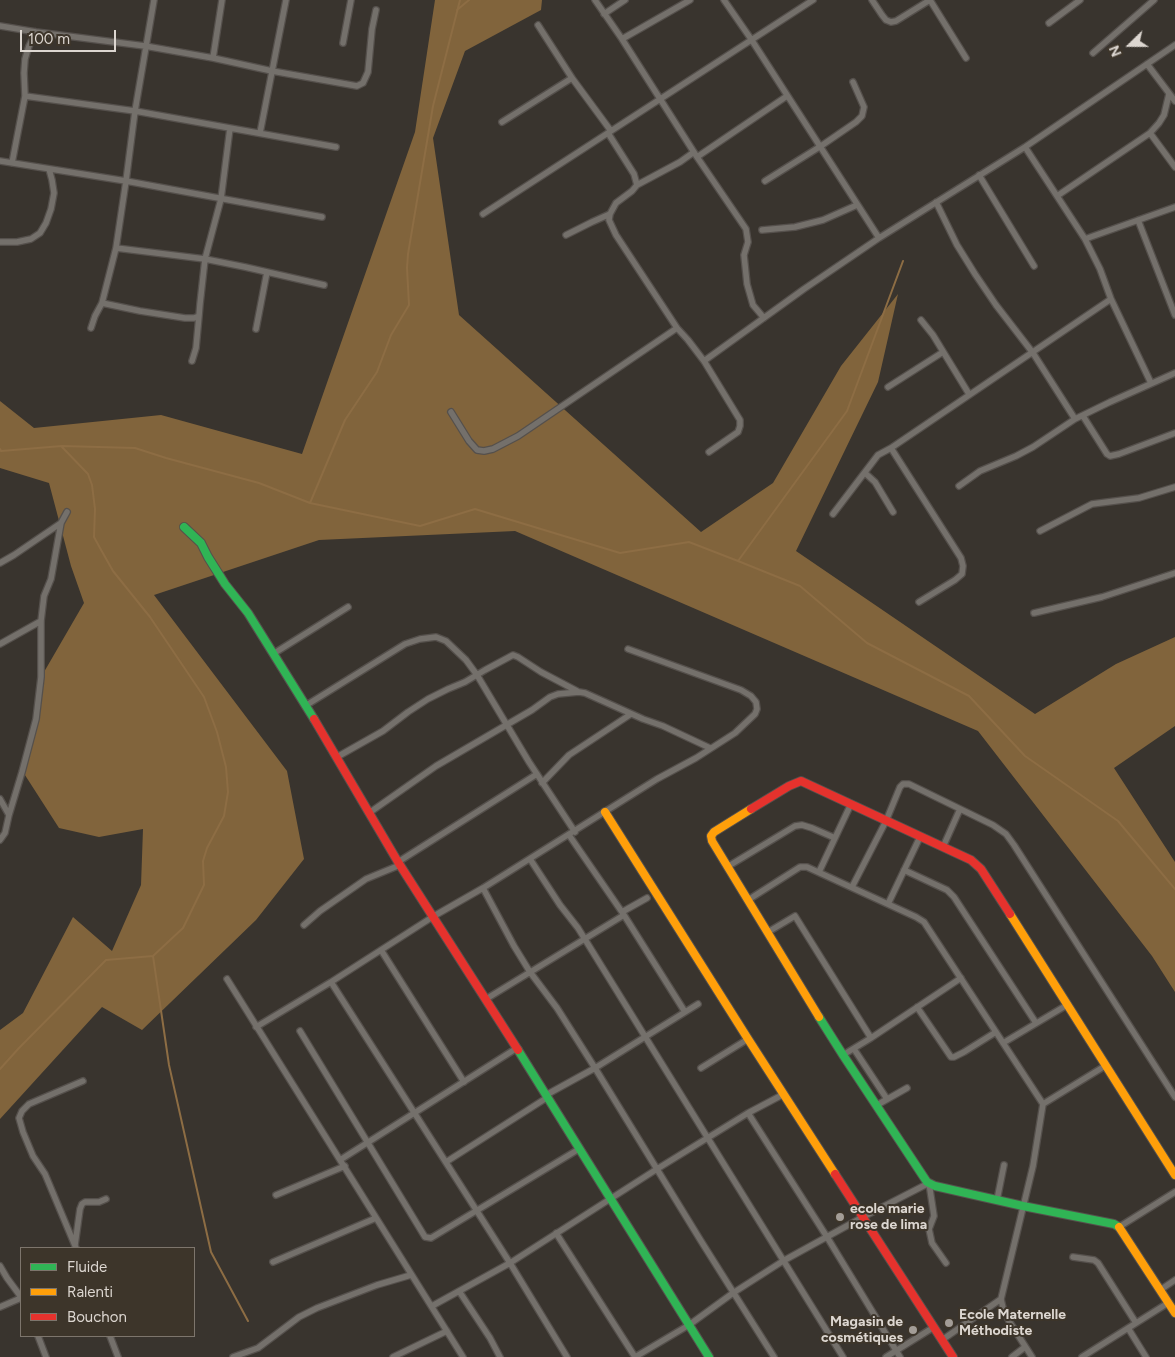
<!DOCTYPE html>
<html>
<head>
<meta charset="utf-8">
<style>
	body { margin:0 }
	#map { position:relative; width:1175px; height:1357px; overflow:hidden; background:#39342e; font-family:Figtree,sans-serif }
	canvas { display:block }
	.legend { position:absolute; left:20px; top:1247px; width:175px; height:90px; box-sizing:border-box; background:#3d352a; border:1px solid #7d756c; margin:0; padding:6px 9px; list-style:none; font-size:15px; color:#dcd6d0 }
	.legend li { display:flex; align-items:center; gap:10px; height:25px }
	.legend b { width:25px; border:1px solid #7d756c }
	.north { position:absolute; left:1105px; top:20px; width:50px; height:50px; -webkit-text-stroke:4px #3d352a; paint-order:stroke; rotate:248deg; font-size:14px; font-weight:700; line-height:20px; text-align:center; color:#dcd6d0 }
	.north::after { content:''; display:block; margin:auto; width:18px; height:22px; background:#dcd6d0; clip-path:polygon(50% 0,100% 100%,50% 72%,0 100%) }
	.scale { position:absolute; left:20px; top:30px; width:96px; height:22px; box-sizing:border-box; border:2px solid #dcd6d0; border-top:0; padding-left:6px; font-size:15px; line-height:18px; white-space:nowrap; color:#dcd6d0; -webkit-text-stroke:4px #3d352a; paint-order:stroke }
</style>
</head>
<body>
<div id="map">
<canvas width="1175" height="1357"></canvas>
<ul class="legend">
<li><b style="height:6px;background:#30b455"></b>Fluide</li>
<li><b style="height:6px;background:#ff9f0a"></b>Ralenti</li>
<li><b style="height:6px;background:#e5322d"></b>Bouchon</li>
</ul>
<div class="north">N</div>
<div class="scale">100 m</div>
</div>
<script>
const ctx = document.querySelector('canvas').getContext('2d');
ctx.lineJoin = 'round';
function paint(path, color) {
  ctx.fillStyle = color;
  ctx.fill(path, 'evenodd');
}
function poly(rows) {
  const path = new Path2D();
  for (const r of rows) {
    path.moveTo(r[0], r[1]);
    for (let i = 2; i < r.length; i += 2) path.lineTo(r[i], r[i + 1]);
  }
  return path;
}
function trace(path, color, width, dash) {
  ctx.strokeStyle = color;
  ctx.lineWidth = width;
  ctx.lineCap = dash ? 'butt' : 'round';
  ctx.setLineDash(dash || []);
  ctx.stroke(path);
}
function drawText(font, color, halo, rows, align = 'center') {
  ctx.font = font + ' Figtree,sans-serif';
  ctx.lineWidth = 4;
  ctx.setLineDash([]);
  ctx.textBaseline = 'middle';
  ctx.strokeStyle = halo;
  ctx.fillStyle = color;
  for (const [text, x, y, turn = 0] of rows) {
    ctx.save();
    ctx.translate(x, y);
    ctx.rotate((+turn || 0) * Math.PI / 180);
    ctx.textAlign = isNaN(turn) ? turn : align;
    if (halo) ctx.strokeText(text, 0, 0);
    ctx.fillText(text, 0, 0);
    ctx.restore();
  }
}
const forest = poly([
	[435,0,542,0,541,10,465,51,433,138,459,315,701,532,773,483,841,366,898,294,878,382,796,551,1035,714,1116,664,1175,637,1175,726,1114,768,1175,862,1175,992,1152,956,978,731,515,531,319,540,154,595,287,771,304,859,256,920,142,1030,102,1007,0,1119,0,1030,23,1013,73,917,112,951,141,885,143,829,99,837,59,828,23,772,44,672,84,603,71,566,49,483,0,468,0,401,34,428,161,415,302,454,415,132]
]);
const stream = poly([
	[457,10,469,0],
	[0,449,1,451,62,446,135,448,166,458,259,483,310,503,420,526,475,509,620,553,689,542,738,561,800,586,867,643,969,696,1025,756,1118,821,1175,889],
	[310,503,345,420,377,372,391,335,409,305,407,268,408,254,433,106,460,0],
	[738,561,847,411,903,261],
	[153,956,169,1065,211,1252,248,1321],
	[0,1069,19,1048,106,960,153,956,183,928,204,885,203,861,207,848,224,816,228,792,226,767,217,732,204,697,150,617,113,571,100,548,94,537,95,509,92,485,88,474,62,447]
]);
const street = poly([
	[595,0,622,39,697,157,746,229,748,242,744,255,747,284,753,305,764,318],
	[724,0,751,39,879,238],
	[872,0,882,15,886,20,891,22,896,21,930,0],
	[930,0,966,58],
	[604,14,625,0],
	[1049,23,1080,0],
	[538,25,572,78],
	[0,26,36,32,145,46,213,58,272,71,357,86,363,83,368,72,372,29,376,10],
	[622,39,690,0],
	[343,43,351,0],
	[1093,53,1154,0],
	[213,58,222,0],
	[1147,64,1175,101],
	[25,96,135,111,336,147],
	[502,122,572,78,611,131],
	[260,133,286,0],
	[608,133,634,174,637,185,632,191,616,203,610,214,609,220,616,235,677,328],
	[1150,133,1175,167],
	[1025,147,1085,239,1100,269,1111,299,1151,383],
	[697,157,787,96],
	[0,161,126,181,322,217],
	[12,163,25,96,24,73,25,59,29,46,36,32],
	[979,175,1034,266],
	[765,181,821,146,856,122,862,116,864,107,853,82],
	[637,185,680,162,694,152],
	[1057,196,1150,133,1159,123,1164,115,1169,94],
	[936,202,957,245,975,274,996,305,1033,353,1075,419],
	[483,214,813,0],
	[1138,220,1175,315],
	[762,230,795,227,823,220,857,205],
	[566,235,592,222,610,214],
	[1085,239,1175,207],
	[0,242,17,242,31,239,40,233,46,223,51,209,54,193,52,180,49,169],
	[116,248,205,259,245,267,324,285],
	[102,303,140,311,185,318,194,318,199,316,200,304,205,259,221,199,230,128],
	[921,320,933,335,969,394],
	[91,328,95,316,102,303,116,248,126,181,135,111,154,0],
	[256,329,267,272],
	[192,361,196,348,199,316],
	[704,361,804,289,879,238,1025,147,1175,45],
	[888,387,943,352],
	[451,412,469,441,477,450,484,451,493,449,518,436,677,328,688,340,704,361,740,420,740,426,738,432,709,452],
	[1083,416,1107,454,1110,456,1119,454,1175,433],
	[865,473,875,482,893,512],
	[959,486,980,471,1016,456,1033,447,1075,419,1110,402,1175,373],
	[833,514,878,455,891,448],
	[1040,531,1092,504,1139,498,1175,487],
	[0,563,14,555,61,523],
	[919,602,955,580,962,574,963,566,961,558,891,448,1111,299],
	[1034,613,1102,597,1175,573],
	[0,644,41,621],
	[273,654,348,607],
	[305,706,405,644,420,639,436,637,446,641,466,660,477,675,529,762,575,832],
	[337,757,383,731,408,712,428,699,448,689,465,682,485,670,513,655,518,657,541,672,577,691],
	[542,783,569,755,631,714],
	[0,799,9,815,5,833,0,840],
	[369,813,436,766,532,710,550,697,558,694,579,692,585,693,643,719,663,726,710,748],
	[9,815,22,772,36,719,41,677,41,621,44,596,51,579,61,523,67,512],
	[569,835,624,915,685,1012],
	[943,847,960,809],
	[530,859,560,905,578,928,843,1357],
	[398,862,537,774],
	[727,867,795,826,802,825,812,828,835,838],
	[904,870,947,890,954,897,1036,1023],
	[819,872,851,804],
	[852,887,886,821,900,787,903,784,909,784,993,825,1006,834,1014,845,1175,1097],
	[483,888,514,946,530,972,557,1008,595,1068,701,1241,774,1357],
	[748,900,800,867,807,867,916,917,924,922,1043,1104,1033,1166,1001,1299,1003,1308,1009,1321,1032,1357],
	[888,904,920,837],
	[622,912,647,898],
	[304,925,320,911,366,879,400,865],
	[768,932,795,916,871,1038,961,978],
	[381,950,464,1082],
	[227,979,463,1357],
	[331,982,510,1263,567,1357],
	[486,999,624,915],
	[917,1007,951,1057,954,1057,964,1052,996,1032],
	[256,1027,331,982,434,916,483,888,657,779,696,758,735,733,755,714,757,709,756,702,751,696,741,690,628,649],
	[300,1031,425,1237,431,1238,579,1149],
	[1003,1043,1067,1005],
	[854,1049,887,1099],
	[843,1055,871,1038],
	[701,1068,748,1039],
	[546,1095,595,1068,698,1004],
	[1043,1104,1105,1066],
	[877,1105,907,1088],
	[748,1113,827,1237,900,1357],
	[340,1160,517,1048],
	[446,1162,548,1097],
	[276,1195,345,1166],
	[997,1200,1004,1165],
	[1119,1227,1175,1192],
	[556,1233,635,1357],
	[75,1245,80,1209,82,1204,85,1202,99,1202,106,1199],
	[76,1248,45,1174,33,1156,23,1132,19,1118,22,1111,29,1104,83,1081],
	[1073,1257,1094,1260,1098,1263,1136,1323],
	[273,1262,376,1218],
	[0,1266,7,1278,21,1297],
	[1160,1290,1175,1280],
	[459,1291,490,1338,500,1357],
	[432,1306,510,1263,657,1169,748,1113,784,1094],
	[0,1307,21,1298],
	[1128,1328,1146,1357],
	[38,1336,46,1357],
	[110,1336,118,1357],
	[942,1340,1001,1299],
	[233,1357,258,1348,299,1317,317,1308,377,1285,411,1275],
	[393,1357,447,1331],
	[635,1357,689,1325,733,1293,783,1261,863,1217,929,1183,934,1216,929,1229,932,1243,946,1263],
	[886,1357,934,1327],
	[1012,1357,1025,1347],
	[1082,1357,1168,1303]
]);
const fast = poly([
	[184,527,201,543,208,557,225,584,248,613,314,719],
	[819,1017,843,1055,927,1182,935,1186,1023,1206,1114,1224,1119,1227],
	[518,1050,709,1357]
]);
const slow = poly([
	[751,809,714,832,711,836,712,841,819,1017],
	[605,812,748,1039,835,1174],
	[1010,914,1175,1175],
	[1119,1227,1175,1313]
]);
const jam = poly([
	[314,719,398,862,518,1050],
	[751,809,789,786,801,781,971,860,981,869,1010,914],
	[835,1174,953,1357]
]);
const markers = [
	[840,1217,5,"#a39d97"],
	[949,1323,5,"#a39d97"],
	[913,1330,5,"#a39d97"]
];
const poiNames = [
	["ecole marie",850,1209],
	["rose de lima",850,1225],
	["Ecole Maternelle",959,1315],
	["Méthodiste",959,1331],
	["Magasin de",903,1322,"right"],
	["cosmétiques",903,1338,"right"]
];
paint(forest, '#81643c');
trace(stream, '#8d6d44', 2);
trace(street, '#55504c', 8);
trace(fast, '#55504c', 10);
trace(slow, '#55504c', 10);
trace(jam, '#55504c', 10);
trace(street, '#74706b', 5.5);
trace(fast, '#30b455', 8);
trace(slow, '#ff9f0a', 8);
trace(jam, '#e5322d', 8);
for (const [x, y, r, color] of markers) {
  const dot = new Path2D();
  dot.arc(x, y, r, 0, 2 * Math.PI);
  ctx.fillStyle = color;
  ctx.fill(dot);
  trace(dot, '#3d352a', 2);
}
drawText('bold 14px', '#dcd6d0', '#3d352a', poiNames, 'left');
</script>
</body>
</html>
